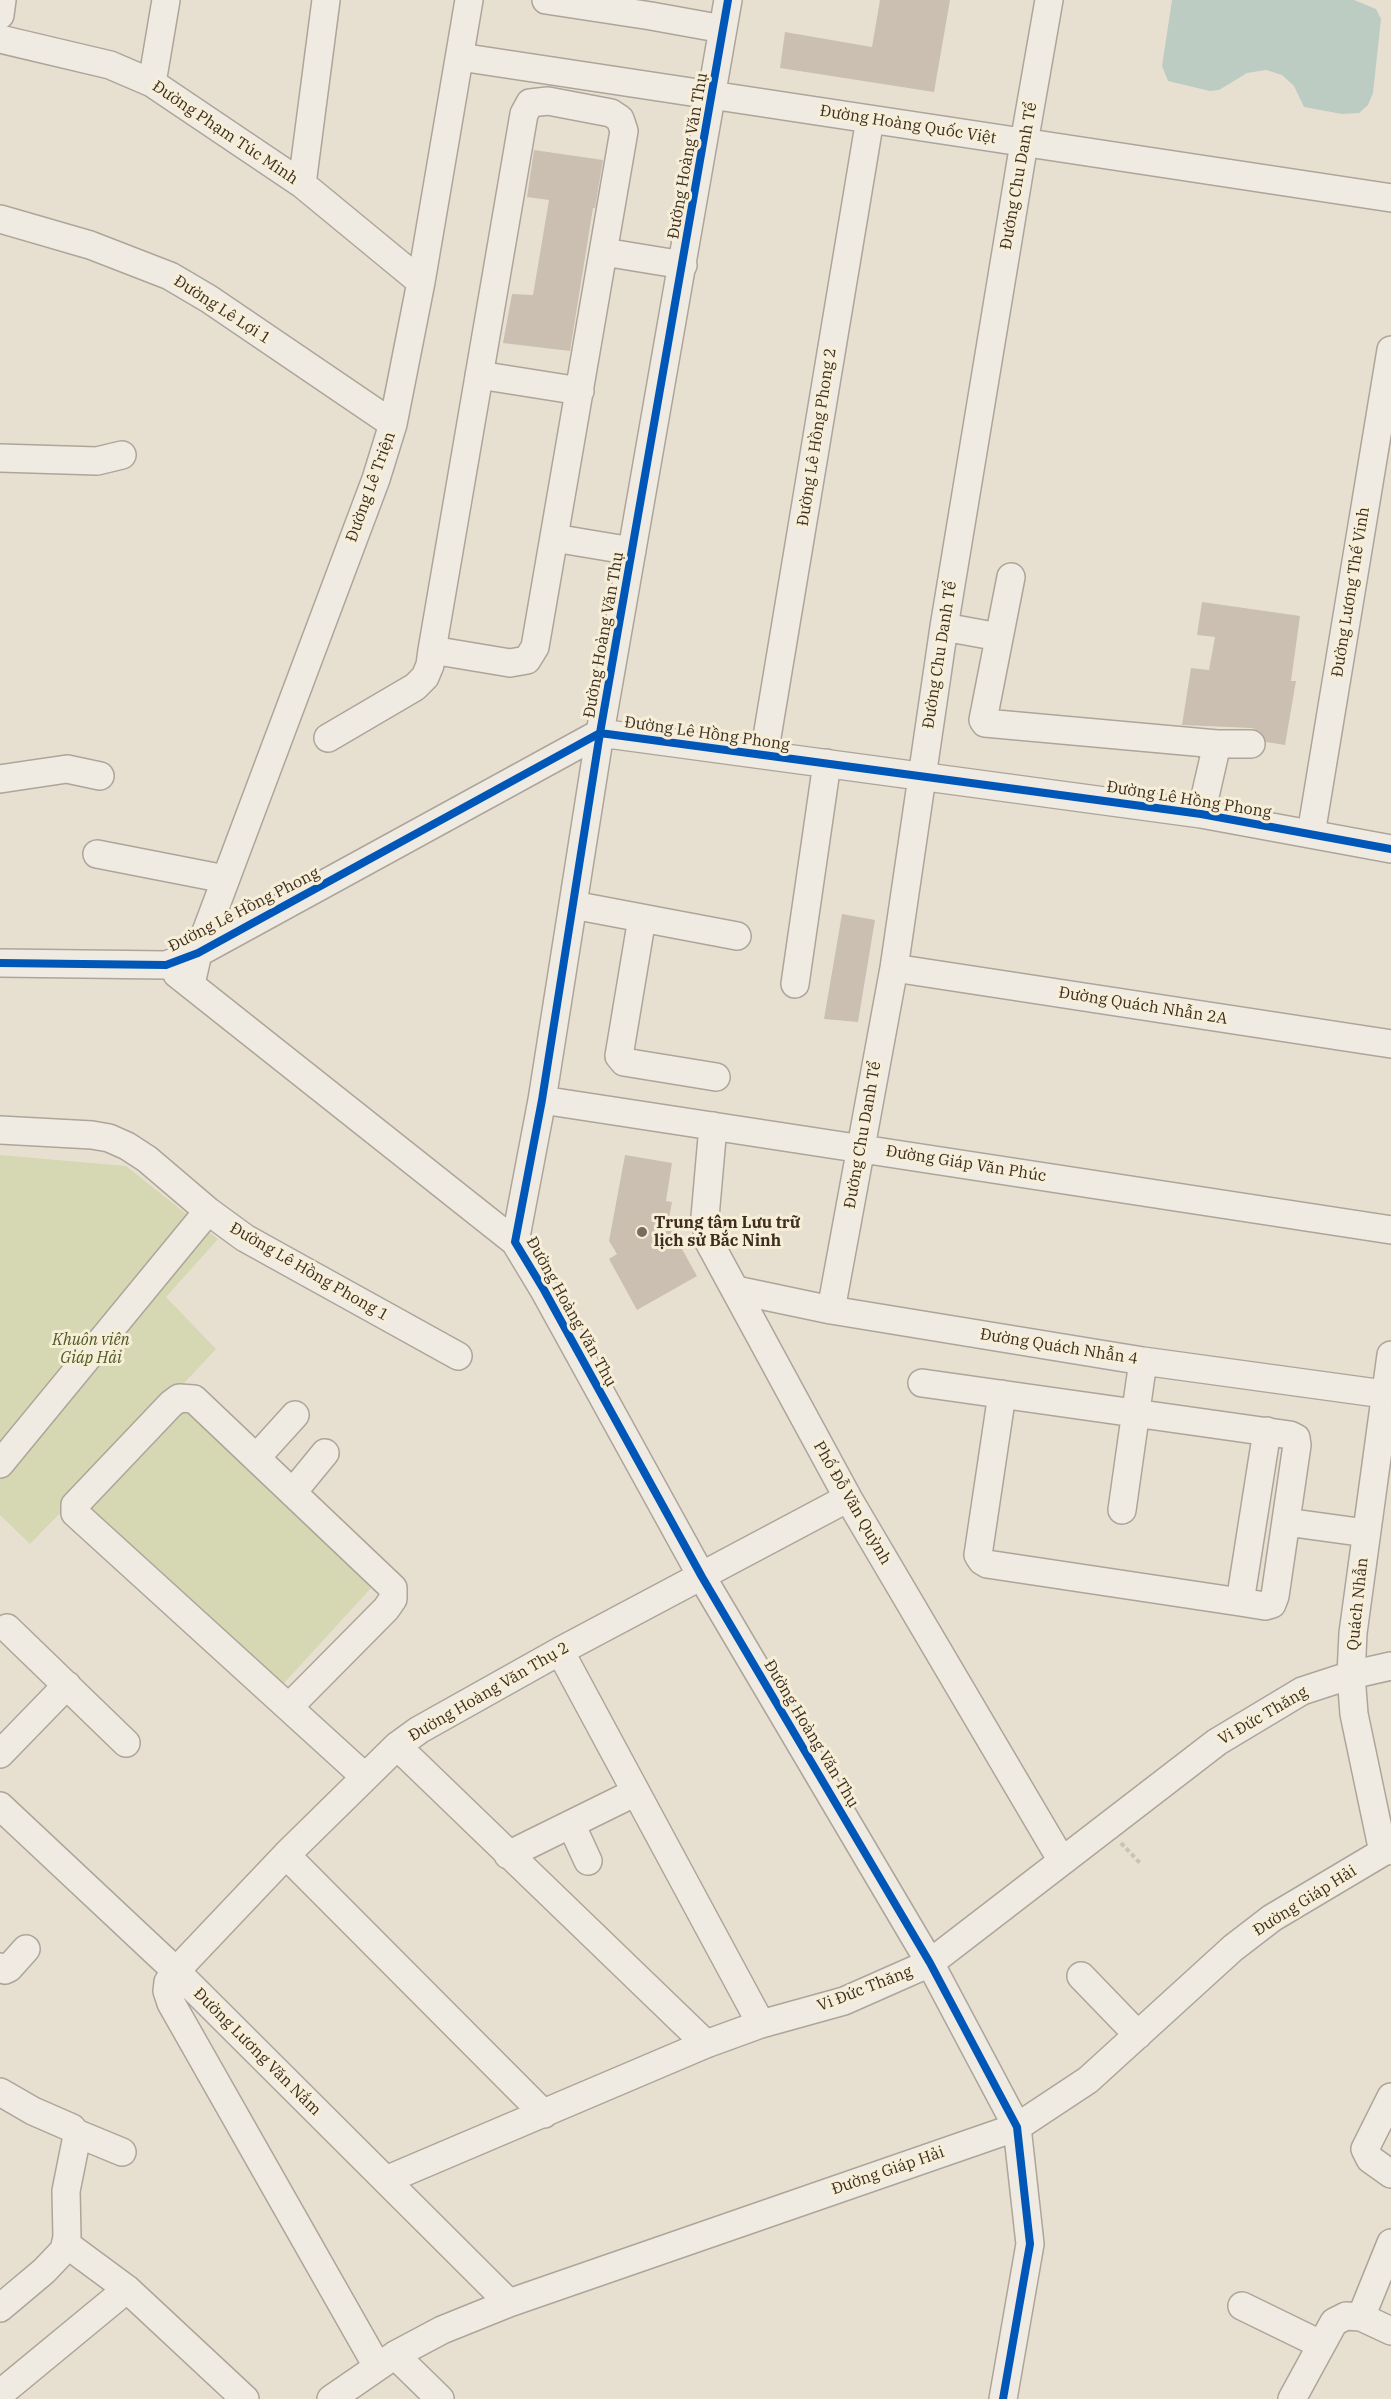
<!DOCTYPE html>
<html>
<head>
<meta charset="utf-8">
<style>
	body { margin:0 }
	canvas { display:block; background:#e7e0d1 }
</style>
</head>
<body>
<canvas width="1391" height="2399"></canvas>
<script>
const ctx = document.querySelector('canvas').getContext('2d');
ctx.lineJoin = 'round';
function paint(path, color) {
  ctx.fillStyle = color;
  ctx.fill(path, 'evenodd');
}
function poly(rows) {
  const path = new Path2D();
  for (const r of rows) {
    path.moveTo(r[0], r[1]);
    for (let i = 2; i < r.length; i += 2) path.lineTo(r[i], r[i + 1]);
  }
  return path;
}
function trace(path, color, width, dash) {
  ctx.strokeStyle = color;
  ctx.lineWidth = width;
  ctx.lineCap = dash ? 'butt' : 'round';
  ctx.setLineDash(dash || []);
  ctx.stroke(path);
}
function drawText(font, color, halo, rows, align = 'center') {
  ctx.font = font + ' "IBM Plex Serif",serif';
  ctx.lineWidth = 6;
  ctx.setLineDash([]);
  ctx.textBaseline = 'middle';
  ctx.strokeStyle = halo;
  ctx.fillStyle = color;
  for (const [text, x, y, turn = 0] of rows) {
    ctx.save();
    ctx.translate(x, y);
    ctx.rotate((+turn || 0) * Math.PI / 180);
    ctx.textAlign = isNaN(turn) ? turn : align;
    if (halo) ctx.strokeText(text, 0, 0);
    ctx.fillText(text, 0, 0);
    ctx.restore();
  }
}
const green = poly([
	[0,1155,126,1166,218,1239,166,1297,216,1349,172,1396,372,1587,274,1694,65,1508,30,1544,0,1515]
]);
const water = poly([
	[1172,0,1354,0,1376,9,1381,19,1373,93,1368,105,1359,113,1342,114,1304,107,1294,86,1282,75,1266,70,1247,73,1219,90,1210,91,1168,81,1162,66]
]);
const building = poly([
	[880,0,950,0,934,92,780,68,785,32,872,47],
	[534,150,603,160,595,208,593,208,570,351,503,343,512,294,533,295,549,200,527,197],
	[1202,602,1300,616,1291,681,1296,681,1285,745,1266,742,1259,731,1252,728,1182,725,1191,668,1209,670,1215,637,1197,635],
	[842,914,875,920,858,1022,824,1019],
	[625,1155,672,1163,666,1201,672,1202,668,1224,697,1276,637,1310,609,1259,617,1254,609,1241]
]);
const path = poly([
	[1121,1843,1141,1864]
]);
const minor = poly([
	[546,0,651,16,723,29],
	[728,0,600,733,542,1100,515,1242,544,1290,702,1577,930,1963,1017,2127,1030,2244,1003,2399],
	[0,15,2,0],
	[0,39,110,65,152,83,302,184,421,282],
	[460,57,1391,198],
	[152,83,166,0],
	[548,101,611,113,620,119,624,131,535,647,527,660,510,663,432,650,524,114,530,103,548,101],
	[302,184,326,0],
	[0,219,90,245,170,276,209,299,393,424],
	[604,252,683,265],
	[479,375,580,391],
	[0,458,97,461,122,455],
	[554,538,632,551],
	[1011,577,983,720,985,723,1217,744,1251,744],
	[944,627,999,637],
	[328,738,415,687,425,677,430,665,432,650],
	[764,755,870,119],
	[0,779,67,769,100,776],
	[1201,814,1217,744],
	[1311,834,1391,350],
	[97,854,225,879],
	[573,905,737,936],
	[642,918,619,1056,624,1062,716,1077],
	[0,963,166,965,198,953,600,733,1201,814,1391,849],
	[894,968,1391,1044],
	[177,974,515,1242],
	[191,984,198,953,376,479,393,424,421,282,469,0],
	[795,984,827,763],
	[542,1100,1391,1230],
	[713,1126,705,1217,709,1242,848,1498,1062,1861],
	[0,1130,92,1135,109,1138,127,1146,147,1159,208,1211,245,1238,458,1356],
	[736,1290,831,1310,1143,1361,1384,1394],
	[831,1310,894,968,944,627,1024,143,1049,0],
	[922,1383,1290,1435,1296,1438,1297,1445,1275,1596,1272,1604,1265,1606,1240,1602,987,1564,982,1561,978,1555,1002,1394],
	[256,1458,295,1415],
	[0,1464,208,1211],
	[293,1492,325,1453],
	[1122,1510,1143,1361],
	[1286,1522,1366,1533],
	[1240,1602,1267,1431],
	[7,1628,126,1743],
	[560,1651,761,2024],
	[290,1706,386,1609,393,1599,393,1588,194,1399,179,1398,171,1404,75,1505,75,1513,365,1777],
	[397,1746,706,2044],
	[0,1754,67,1685],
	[0,1806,176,1971,509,2303],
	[571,1824,588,1861],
	[1383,1852,1354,1714,1351,1675,1353,1633,1391,1355],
	[286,1855,544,2114],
	[508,1855,636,1792],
	[0,1967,5,1970,9,1968,26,1949],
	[1081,1976,1138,2035],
	[0,2092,33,2111,72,2128,76,2133,76,2141,66,2191,67,2237,64,2250,44,2271,0,2308],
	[1391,2097,1365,2149,1370,2159,1391,2174],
	[76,2133,122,2152],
	[386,2180,706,2044,761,2024,844,2001,930,1963,1217,1742,1302,1691,1351,1675,1391,1666],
	[66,2244,127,2289,245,2399],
	[1242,2306,1320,2344],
	[1361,2317,1391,2243],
	[395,2355,440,2399],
	[377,2366,171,2003,167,1991,168,1982,176,1971,286,1855,397,1746,419,1730,560,1651,848,1498],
	[7,2388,127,2289],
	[331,2399,395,2355,442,2330,509,2303,1017,2127,1088,2080,1233,1948,1272,1918,1383,1852,1391,1850],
	[1292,2399,1334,2322,1346,2316,1361,2317,1391,2331]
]);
const cycleway = poly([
	[728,0,600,733,542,1100,515,1242,544,1290,702,1577,930,1963,1017,2127,1030,2244,1003,2399],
	[0,963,166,965,198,953,600,733,1201,814,1391,849]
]);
const markers = [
	[642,1232,6,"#786c5e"]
];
const streetNames = [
	["Đường Hoàng Quốc Việt",908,125,9],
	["Đường Phạm Túc Minh",225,133,34],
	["Đường Hoàng Văn Thụ",688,156,-80],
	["Đường Chu Danh Tể",1019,176,-80],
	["Đường Lê Lợi 1",222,310,33],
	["Đường Lê Hồng Phong 2",817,437,-81],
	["Đường Lê Triện",371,487,-70],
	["Đường Lương Thế Vinh",1351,592,-81],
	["Đường Hoàng Văn Thụ",604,635,-80],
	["Đường Chu Danh Tể",940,655,-81],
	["Đường Lê Hồng Phong",707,734,8],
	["Đường Lê Hồng Phong",1189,800,9],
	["Đường Lê Hồng Phong",244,910,-27],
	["Đường Quách Nhẫn 2A",1143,1006,9],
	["Đường Chu Danh Tể",863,1135,-80],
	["Đường Giáp Văn Phúc",966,1164,9],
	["Đường Lê Hồng Phong 1",309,1272,30],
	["Đường Hoàng Văn Thụ",571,1312,61],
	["Đường Quách Nhẫn 4",1059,1347,9],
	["Phố Đỗ Văn Quỳnh",852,1503,60],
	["Quách Nhẫn",1358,1604,-84],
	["Đường Hoàng Văn Thụ 2",489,1692,-30],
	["Vi Đức Thăng",1263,1716,-30],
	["Đường Hoàng Văn Thụ",811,1734,59],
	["Đường Giáp Hải",1305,1901,-32],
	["Vi Đức Thăng",865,1989,-21],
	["Đường Lương Văn Nắm",257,2052,45],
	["Đường Giáp Hải",888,2171,-19]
];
const poiNames = [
	["Trung tâm Lưu trữ",654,1223],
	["lịch sử Bắc Ninh",654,1241]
];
const parkNames = [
	["Khuôn viên",91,1340],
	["Giáp Hải",91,1358]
];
paint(green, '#d6d7b3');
paint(water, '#bcccc2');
paint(building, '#cbbfb2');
trace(minor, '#ada599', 30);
trace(path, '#c8c2b9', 4, [4.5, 3]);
trace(minor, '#efebe3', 27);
trace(cycleway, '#0057b8', 8);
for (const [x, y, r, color] of markers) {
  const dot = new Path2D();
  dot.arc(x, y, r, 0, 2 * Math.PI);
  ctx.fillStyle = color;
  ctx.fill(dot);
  trace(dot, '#f7eed8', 2);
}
drawText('16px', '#3d2e20', '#f7eed8', streetNames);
drawText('bold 16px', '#3d2e20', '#f7eed8', poiNames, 'left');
drawText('italic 16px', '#4d5a26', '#f7eed8', parkNames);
</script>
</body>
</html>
